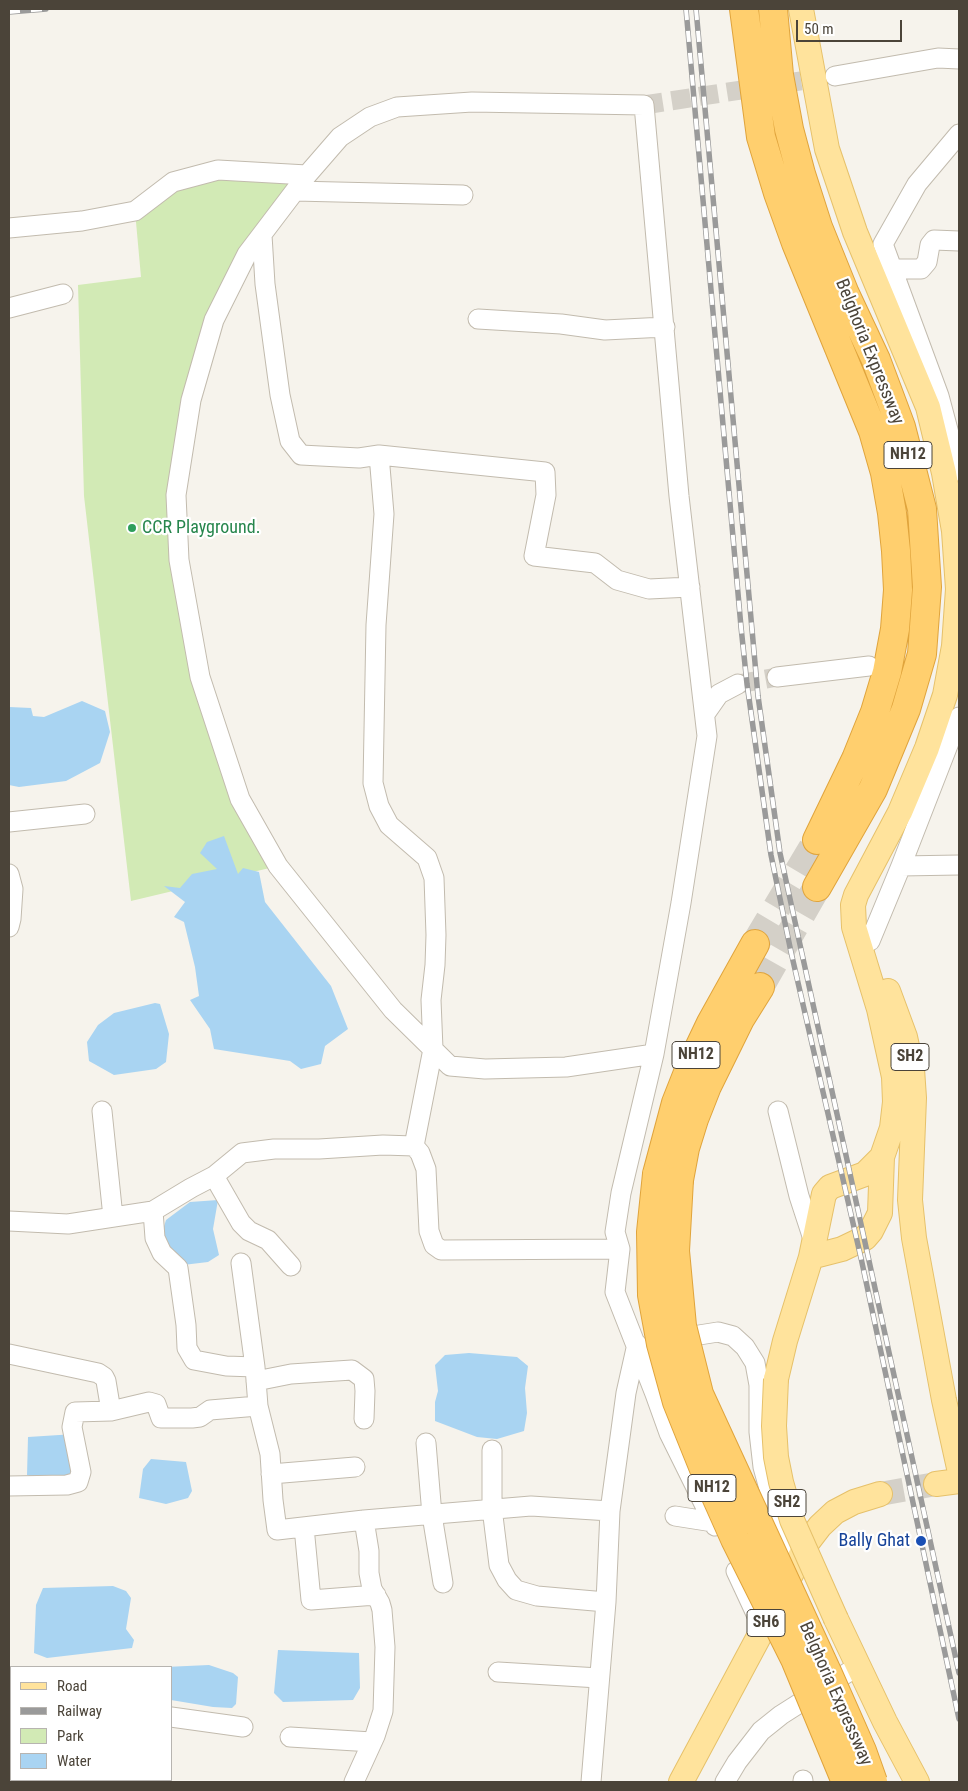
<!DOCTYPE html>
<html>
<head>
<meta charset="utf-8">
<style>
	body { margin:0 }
	#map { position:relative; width:968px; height:1791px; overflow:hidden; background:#f6f3ec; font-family:"Roboto Condensed",sans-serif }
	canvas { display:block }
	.frame { position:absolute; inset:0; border:10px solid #4b4439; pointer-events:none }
	.legend { position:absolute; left:10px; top:1666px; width:162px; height:115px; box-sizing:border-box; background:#fff; border:1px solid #b7b4b0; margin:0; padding:6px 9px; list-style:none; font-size:15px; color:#4b4439 }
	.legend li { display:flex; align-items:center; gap:10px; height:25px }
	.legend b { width:25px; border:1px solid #b7b4b0 }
	.scale { position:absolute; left:796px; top:20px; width:106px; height:22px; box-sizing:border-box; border:2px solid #4b4439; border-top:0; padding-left:6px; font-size:15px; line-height:18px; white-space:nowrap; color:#4b4439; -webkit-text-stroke:4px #fff; paint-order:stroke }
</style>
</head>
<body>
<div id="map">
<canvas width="968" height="1791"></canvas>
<div class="frame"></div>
<ul class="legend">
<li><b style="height:6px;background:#ffe39c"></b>Road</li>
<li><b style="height:6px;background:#9a9a9a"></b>Railway</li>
<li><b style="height:14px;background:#d2eab5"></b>Park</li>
<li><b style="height:14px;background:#a9d4f2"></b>Water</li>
</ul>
<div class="scale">50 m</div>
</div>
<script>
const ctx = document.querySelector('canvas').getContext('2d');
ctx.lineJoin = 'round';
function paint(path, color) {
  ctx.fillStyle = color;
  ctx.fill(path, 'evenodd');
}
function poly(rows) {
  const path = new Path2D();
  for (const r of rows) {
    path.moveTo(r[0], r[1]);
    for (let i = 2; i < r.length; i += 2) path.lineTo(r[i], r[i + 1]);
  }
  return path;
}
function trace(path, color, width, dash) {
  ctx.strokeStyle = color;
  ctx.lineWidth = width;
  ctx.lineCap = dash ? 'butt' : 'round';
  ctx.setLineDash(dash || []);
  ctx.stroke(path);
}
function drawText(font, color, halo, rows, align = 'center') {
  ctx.font = font + ' "Roboto Condensed",sans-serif';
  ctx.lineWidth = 4.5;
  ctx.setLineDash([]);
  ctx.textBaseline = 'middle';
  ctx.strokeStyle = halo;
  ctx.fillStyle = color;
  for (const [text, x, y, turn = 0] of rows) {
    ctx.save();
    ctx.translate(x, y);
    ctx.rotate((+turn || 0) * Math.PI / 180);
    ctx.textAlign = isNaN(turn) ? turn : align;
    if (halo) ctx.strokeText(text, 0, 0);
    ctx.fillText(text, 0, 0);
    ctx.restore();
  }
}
const green = poly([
	[218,170,307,175,247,254,191,400,179,560,240,799,278,866,131,901,84,496,78,285,141,277,135,211]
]);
const water = poly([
	[82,701,105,711,110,732,100,763,66,781,19,787,9,785,9,707,31,708,33,716,44,717],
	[224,836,238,874,243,868,259,872,265,902,331,986,348,1029,325,1046,321,1064,301,1069,290,1061,214,1049,210,1029,190,1000,199,996,195,967,184,922,174,917,185,902,164,886,180,888,192,874,217,869,200,853,207,842],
	[155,1003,160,1004,169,1034,166,1062,156,1069,114,1075,89,1061,87,1042,98,1025,114,1013],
	[218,1200,213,1229,219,1255,208,1262,183,1265,160,1239,166,1220,190,1202],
	[469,1353,517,1357,528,1366,525,1388,527,1413,524,1431,497,1439,477,1437,435,1421,435,1402,438,1391,435,1365,445,1355],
	[75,1434,74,1482,49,1485,27,1475,28,1437],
	[151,1459,186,1462,192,1491,188,1498,166,1504,139,1498,143,1469],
	[113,1586,126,1591,131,1598,126,1629,134,1640,132,1648,47,1658,34,1653,36,1605,43,1588],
	[278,1650,359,1653,360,1688,353,1700,283,1702,274,1693],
	[209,1665,233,1673,238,1677,236,1704,232,1708,213,1707,171,1700,171,1667,165,1667]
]);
const minorTunnel = poly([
	[644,105,826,77],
	[738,684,777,677]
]);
const majorTunnel = poly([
	[880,1494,936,1484]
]);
const highwayTunnel = poly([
	[755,944,817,840],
	[760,987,817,887]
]);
const minor = poly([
	[835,76,938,58,959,59],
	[959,134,917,184,883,244,939,396,959,471],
	[307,175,247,254,214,320,191,400,176,495,179,560,200,677,240,799,278,866,393,1010,450,1066,485,1069,566,1067,654,1054],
	[295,191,463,195],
	[9,228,82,221,135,211,173,182,218,170,307,175,340,137,370,117,397,107,472,102,644,105,679,496,707,736,681,903,654,1054,621,1193,615,1232,620,1249,615,1292,655,1394,669,1433,715,1526],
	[262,235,265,284,280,395,290,441,301,455,359,458,379,455,545,472,546,495,534,556,595,563,617,580,649,589,690,587],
	[892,269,921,269,927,262,930,245,934,240,959,241],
	[9,308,63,294],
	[478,319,561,324,605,330,665,327],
	[379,455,384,514,376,625,373,783,379,806,389,825,427,858,434,878,436,935,435,965,431,1000,433,1049,414,1146],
	[777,677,869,666],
	[705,714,719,694,738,684],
	[9,822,85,814],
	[901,866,959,865],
	[9,874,13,889,11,919,9,927],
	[870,941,901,866,959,717],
	[102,1111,113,1217],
	[778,1111,799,1196,814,1242],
	[214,1176,241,1223,249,1231,268,1240,291,1266],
	[153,1211,155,1238,162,1253,178,1268,186,1325,187,1348,194,1360,226,1366,255,1367,258,1406,270,1454,273,1500,277,1530,364,1520,531,1506,610,1511],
	[9,1221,68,1224,153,1211,191,1188,214,1176,242,1153,274,1149,319,1149,383,1145,414,1146,420,1153,426,1169,429,1231,434,1245,441,1250,620,1249],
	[241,1263,255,1367],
	[674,1339,718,1332,733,1336,745,1347,755,1363,759,1385,759,1432,763,1467,779,1525,795,1564],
	[9,1354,98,1373,104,1377,106,1381,111,1411],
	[256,1381,291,1374,352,1370,364,1379,365,1391,364,1419],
	[426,1443,432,1515,443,1583],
	[492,1450,492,1508,499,1565,507,1580,516,1590,537,1596,606,1602],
	[271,1474,355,1467],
	[9,1486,67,1485,78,1482,81,1472,72,1427,75,1412,111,1411,149,1402,156,1404,161,1418,192,1418,200,1417,210,1410,258,1406],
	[675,1516,713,1522],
	[304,1527,311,1600,376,1595],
	[736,1571,763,1629],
	[498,1672,599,1678],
	[9,1690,11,1691],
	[171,1717,243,1727],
	[290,1737,372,1742],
	[9,1765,11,1765],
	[803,1780,803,1782],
	[354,1782,375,1736,383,1711,385,1647,382,1610,380,1603,372,1589,369,1573,369,1551,364,1520],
	[591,1782,606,1602,610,1511,626,1393,637,1344],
	[725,1782,737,1762,761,1731,781,1715,858,1666]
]);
const major = poly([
	[801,9,827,149,855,232,928,407,944,473,954,531,958,589,954,646,945,695,927,748,900,812,856,895,853,905,854,927,879,1009,894,1077,895,1102,892,1128,882,1157,880,1213,871,1231,865,1238,842,1249,811,1257],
	[888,991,905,1037,912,1069,914,1098,910,1200,914,1238,944,1400,959,1468],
	[776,1379,785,1341,811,1257,824,1194,830,1187,865,1174,882,1157],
	[936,1484,959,1481],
	[836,1619,885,1722,917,1782],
	[681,1782,763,1629,807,1543,820,1526,835,1512,854,1502,880,1494]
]);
const highway = poly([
	[744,9,761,137,778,193,796,243,873,431,885,473,892,513,896,551,898,590,895,629,887,672,875,712,856,759,817,840],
	[773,9,779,75,789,129,801,174,818,227,845,294,876,360,901,427,922,509,927,587,922,654,906,709,873,789,817,887],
	[657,1174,676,1103,691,1065,711,1023,755,944],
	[679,1180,685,1148,694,1119,707,1086,740,1019,760,987]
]);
const rail = poly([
	[686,9,741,627,747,684,771,855,791,952,861,1258,959,1719],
	[696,9,758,696,780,853,959,1673],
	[9,12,46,9]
]);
const majorBridge = poly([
	[776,1379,774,1426,776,1457,781,1482,792,1520,836,1619]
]);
const highwayBridge = poly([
	[657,1174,651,1232,652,1295,661,1344,677,1402,706,1474,735,1539,795,1659,846,1782],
	[679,1180,675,1251,682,1326,699,1394,828,1674,862,1751,873,1782]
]);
const markers = [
	[132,528,5,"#2e9e5b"],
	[921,1541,6,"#1a4fb4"]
];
const shields = [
	[908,455,48],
	[696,1055,48],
	[910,1057,38],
	[712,1488,48],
	[787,1503,38],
	[766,1623,38]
];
const shieldNames = [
	["NH12",908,455],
	["NH12",696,1055],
	["SH2",910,1057],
	["NH12",712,1488],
	["SH2",787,1503],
	["SH6",766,1623]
];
const streetNames = [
	["Belghoria Expressway",869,352,68],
	["Belghoria Expressway",835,1694,66]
];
const leisureNames = [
	["CCR Playground.",142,528]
];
const transitNames = [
	["Bally Ghat",910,1541]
];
paint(green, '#d2eab5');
paint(water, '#a9d4f2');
trace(minorTunnel, '#d4d0c8', 19, [19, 9]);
trace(majorTunnel, '#d4d0c8', 24, [24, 12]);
trace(highwayTunnel, '#d4d0c8', 28, [28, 14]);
trace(minor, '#c2bbae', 21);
trace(major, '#e6c16a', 26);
trace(highway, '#e0a43c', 30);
trace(minor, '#fff', 19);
trace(major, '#ffe39c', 24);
trace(highway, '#ffcf6e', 28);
trace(rail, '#9a9a9a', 5.5);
trace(rail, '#fff', 4, [11]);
trace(majorBridge, '#e6c16a', 26, []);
trace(highwayBridge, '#e0a43c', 30, []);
trace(majorBridge, '#ffe39c', 24);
trace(highwayBridge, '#ffcf6e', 28);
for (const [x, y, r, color] of markers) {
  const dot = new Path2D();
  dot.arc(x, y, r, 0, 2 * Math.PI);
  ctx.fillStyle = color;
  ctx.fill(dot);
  trace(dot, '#fff', 2);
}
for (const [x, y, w] of shields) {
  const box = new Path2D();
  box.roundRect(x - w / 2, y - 13.5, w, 27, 4);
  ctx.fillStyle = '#fff';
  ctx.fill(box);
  trace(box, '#4b4439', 1);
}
drawText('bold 16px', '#4b4439', null, shieldNames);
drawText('18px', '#4b4439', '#fff', streetNames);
drawText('18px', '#27864d', '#fff', leisureNames, 'left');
drawText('18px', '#164399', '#fff', transitNames, 'right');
</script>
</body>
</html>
